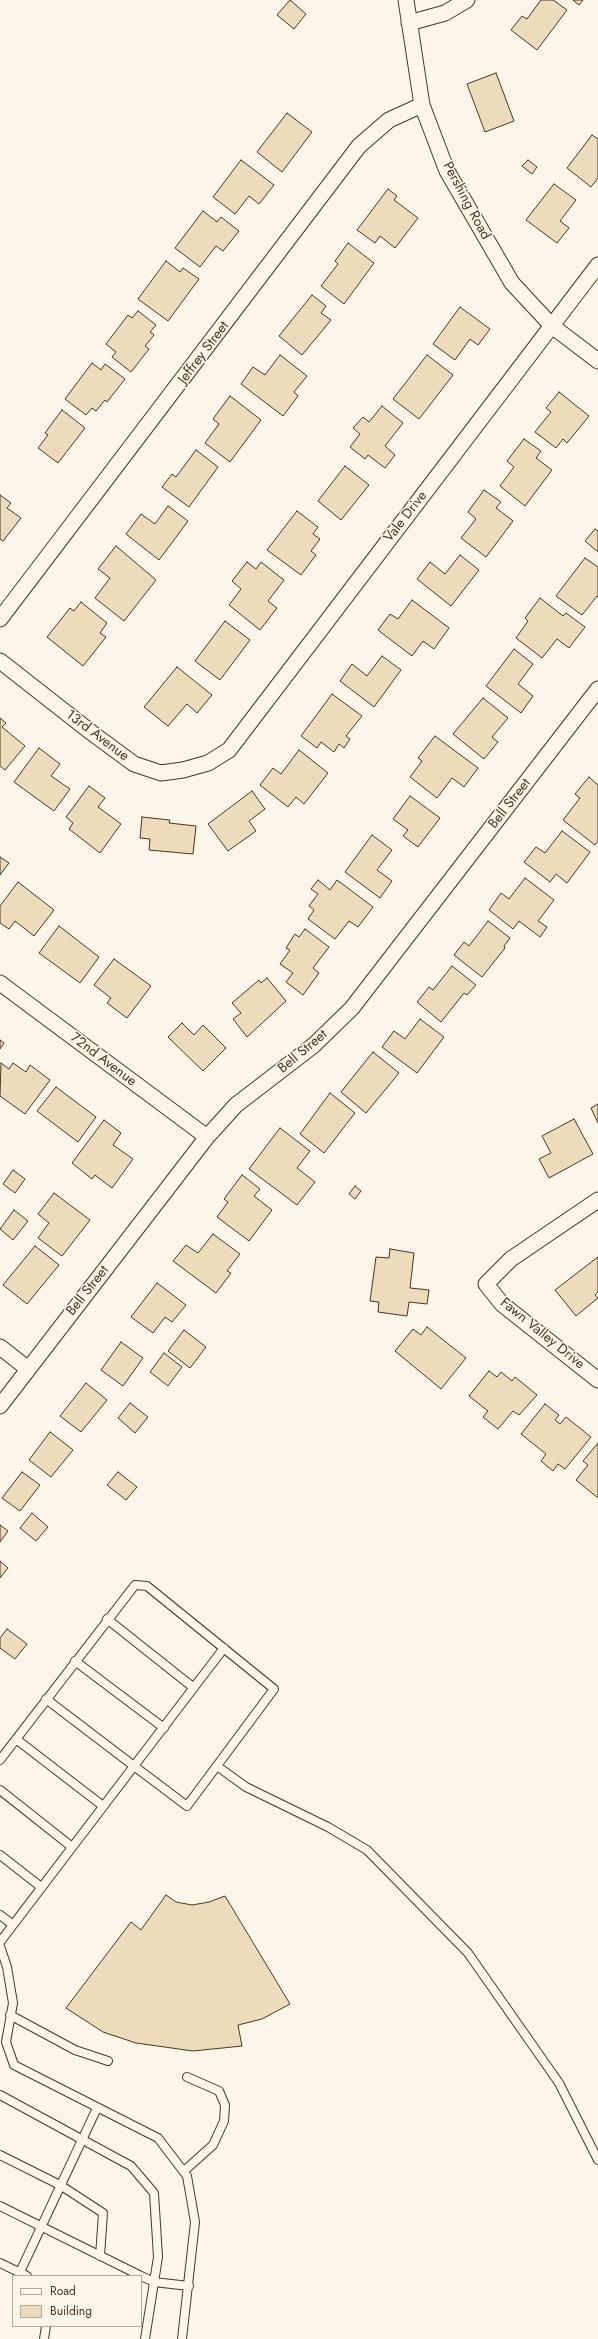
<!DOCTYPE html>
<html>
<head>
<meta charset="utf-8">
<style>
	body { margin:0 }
	#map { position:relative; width:598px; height:2339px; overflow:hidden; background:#fbf6e9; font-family:Jost,sans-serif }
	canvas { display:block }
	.legend { position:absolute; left:12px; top:2275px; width:130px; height:52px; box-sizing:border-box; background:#fbf6e9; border:1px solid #b4a999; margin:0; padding:5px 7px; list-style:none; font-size:12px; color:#4a3520 }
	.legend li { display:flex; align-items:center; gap:8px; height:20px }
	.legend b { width:20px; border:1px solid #b4a999 }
</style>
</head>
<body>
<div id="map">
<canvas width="598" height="2339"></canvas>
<ul class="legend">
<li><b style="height:5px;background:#fbf6e9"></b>Road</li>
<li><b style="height:11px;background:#ecdcbc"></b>Building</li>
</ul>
</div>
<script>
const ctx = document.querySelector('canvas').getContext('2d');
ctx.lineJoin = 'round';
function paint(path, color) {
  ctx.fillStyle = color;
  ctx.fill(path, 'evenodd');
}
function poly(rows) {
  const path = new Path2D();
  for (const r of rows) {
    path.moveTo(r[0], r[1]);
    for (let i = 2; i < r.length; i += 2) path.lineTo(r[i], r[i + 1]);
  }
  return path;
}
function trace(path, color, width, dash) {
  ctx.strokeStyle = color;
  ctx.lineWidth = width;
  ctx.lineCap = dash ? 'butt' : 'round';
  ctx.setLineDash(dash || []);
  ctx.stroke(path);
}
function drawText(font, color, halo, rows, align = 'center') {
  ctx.font = font + ' Jost,sans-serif';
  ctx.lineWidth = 3;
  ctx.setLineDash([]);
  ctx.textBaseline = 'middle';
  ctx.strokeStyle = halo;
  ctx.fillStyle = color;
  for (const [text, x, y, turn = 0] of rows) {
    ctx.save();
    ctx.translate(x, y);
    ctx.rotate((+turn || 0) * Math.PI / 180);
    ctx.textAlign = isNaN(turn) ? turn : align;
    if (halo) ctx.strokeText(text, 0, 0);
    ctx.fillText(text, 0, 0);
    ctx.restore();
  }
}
const building = poly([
	[290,0,306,14,294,29,277,15,290,0],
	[541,0,553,0,567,10,537,50,511,30,522,16,527,19,541,0],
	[573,0,583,0,579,5,573,0],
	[496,73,514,121,485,132,467,84,496,73],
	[287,113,312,132,282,172,257,152,287,113],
	[592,135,598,139,598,178,591,187,567,168,592,135],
	[241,160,274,185,259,204,249,196,235,214,213,197,241,160],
	[528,160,537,167,532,174,522,166,528,160],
	[554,184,576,200,560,221,569,228,557,243,526,220,554,184],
	[388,189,397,196,394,200,418,218,395,248,380,236,375,243,357,230,388,189],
	[203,211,217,222,221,217,239,231,223,251,216,246,200,267,175,248,203,211],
	[348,243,374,263,344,304,321,286,338,264,335,261,348,243],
	[166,261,180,272,183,268,199,279,168,321,138,299,166,261],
	[312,295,326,306,321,313,331,320,302,355,279,336,312,295],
	[460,307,490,329,478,345,470,339,455,360,433,344,460,307],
	[138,311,156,325,150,332,154,335,145,346,149,349,131,372,112,357,116,352,106,344,128,315,132,318,138,311],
	[280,355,307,376,294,392,298,396,283,416,241,384,253,367,265,375,280,355],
	[427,355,453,375,419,419,393,399,427,355],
	[92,363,101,370,105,364,125,379,107,402,105,400,96,411,92,408,86,415,65,399,92,363],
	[559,392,589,416,567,443,563,439,556,448,535,432,551,412,546,408,559,392],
	[230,396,261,420,230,462,205,443,219,424,213,419,230,396],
	[382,406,403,423,385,446,395,455,385,468,368,455,365,459,350,447,360,434,353,428,363,417,369,422,382,406],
	[62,410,85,428,58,463,38,448,48,435,45,433,62,410],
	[524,439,541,451,536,458,552,470,525,506,500,486,514,467,507,461,524,439],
	[196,450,218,467,189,507,162,487,172,474,176,477,196,450],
	[345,466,369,485,341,520,318,501,345,466],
	[484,490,501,502,496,508,513,521,486,557,461,538,476,519,468,512,484,490],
	[0,495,11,503,7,508,21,518,3,541,0,539,0,495],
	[168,506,188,521,159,560,126,534,141,514,155,524,168,506],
	[297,511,318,527,313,534,320,539,311,551,316,555,301,575,267,550,297,511],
	[595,529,598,531,598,552,585,541,595,529],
	[116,546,156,580,124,621,95,598,110,578,98,569,116,546],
	[460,555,479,570,451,606,417,579,430,562,445,574,460,555],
	[585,558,598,567,598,597,597,596,582,615,556,596,585,558],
	[247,562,256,569,261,562,284,580,268,601,277,608,260,630,229,605,241,589,232,581,247,562],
	[540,598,563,616,566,613,585,627,569,648,557,639,542,658,516,638,528,621,525,618,540,598],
	[412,600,449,628,434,649,423,641,412,656,378,630,390,614,398,619,412,600],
	[81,602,107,623,100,633,106,637,83,666,47,637,70,608,74,611,81,602],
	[225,621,250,640,220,680,195,661,225,621],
	[514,649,533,664,518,684,533,696,521,713,486,686,514,649],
	[382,656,401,670,374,707,340,681,352,664,367,676,382,656],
	[177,667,212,695,197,713,187,704,168,726,144,707,177,667],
	[332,694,362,716,346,736,350,739,344,748,339,744,334,752,321,742,317,748,301,736,332,694],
	[483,698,508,718,492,737,498,742,484,759,453,734,483,698],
	[0,718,6,723,2,727,25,746,5,770,0,766,0,718],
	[435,736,478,768,464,787,452,778,437,798,410,777,422,761,418,758,435,736],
	[39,748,60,764,51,776,70,789,54,811,14,782,39,748],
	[299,750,328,773,304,804,296,797,288,807,260,785,273,768,281,774,299,750],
	[589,777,598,785,598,841,595,845,563,820,580,798,575,794,589,777],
	[89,786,105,798,98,807,121,824,100,853,69,829,73,823,66,817,89,786],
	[252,791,265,809,249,821,256,831,228,851,208,824,252,791],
	[410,796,440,818,418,847,403,836,408,830,393,819,410,796],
	[142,817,170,820,169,823,196,826,193,854,149,850,150,839,140,838,142,817],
	[562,831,590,852,567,883,556,874,550,882,524,862,536,847,545,853,562,831],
	[372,835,392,850,377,870,392,881,380,898,345,872,372,835],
	[0,857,9,863,0,875,0,857],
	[525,878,554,900,538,921,547,927,540,937,519,921,513,929,489,910,501,893,509,899,525,878],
	[318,880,330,890,337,880,373,907,358,927,349,921,335,939,308,919,314,910,309,906,318,894,311,889,318,880],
	[18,882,54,910,34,936,15,921,9,929,0,923,0,906,18,882],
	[488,921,510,938,504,946,505,948,482,977,454,955,464,942,469,946,488,921],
	[59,926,99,957,80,983,39,953,59,926],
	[305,929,329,947,313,968,319,973,303,995,286,982,293,973,280,964,290,950,286,948,295,934,299,937,305,929],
	[114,959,151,986,127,1018,107,1003,111,998,94,985,114,959],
	[452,966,476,985,467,995,464,993,441,1022,417,1002,429,987,433,990,452,966],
	[267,978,286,1001,247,1037,233,1019,241,1013,232,1003,259,980,261,983,267,978],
	[420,1019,444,1037,417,1073,382,1047,394,1031,405,1039,420,1019],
	[182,1023,194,1035,203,1025,226,1048,203,1071,168,1037,182,1023],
	[0,1040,4,1043,0,1049,0,1040],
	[373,1052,399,1073,366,1113,341,1092,373,1052],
	[1,1063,9,1069,13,1063,26,1072,30,1065,50,1080,25,1114,0,1096,1,1063],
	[56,1087,96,1117,78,1142,37,1111,56,1087],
	[330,1093,355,1113,324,1153,300,1134,330,1093],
	[598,1104,598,1123,591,1108,598,1104],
	[574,1119,593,1154,549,1178,539,1159,551,1153,542,1136,574,1119],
	[104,1120,121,1133,113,1145,133,1159,112,1188,95,1175,92,1179,72,1163,104,1120],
	[280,1128,310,1151,297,1168,315,1182,297,1205,249,1169,280,1128],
	[13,1170,25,1179,15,1193,3,1184,13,1170],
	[242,1175,260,1189,254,1196,272,1210,249,1241,217,1217,228,1202,224,1199,242,1175],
	[355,1186,361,1191,355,1199,349,1194,355,1186],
	[54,1193,90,1220,62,1256,38,1238,49,1223,38,1214,54,1193],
	[14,1210,28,1221,13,1240,0,1229,14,1210],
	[213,1234,240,1254,227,1271,231,1273,216,1293,173,1261,186,1245,198,1253,213,1234],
	[35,1246,59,1265,27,1304,3,1285,35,1246],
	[390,1249,414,1253,410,1288,429,1290,427,1304,409,1302,407,1316,378,1312,379,1302,370,1301,376,1257,389,1258,390,1249],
	[598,1257,598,1292,595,1295,598,1298,576,1316,555,1290,598,1257],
	[157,1283,186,1305,172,1322,165,1317,153,1333,131,1317,157,1283],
	[427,1327,466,1358,441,1389,395,1351,413,1329,421,1335,427,1327],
	[184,1330,206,1347,190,1368,168,1351,184,1330],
	[121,1342,143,1358,123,1386,101,1370,121,1342],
	[164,1353,182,1367,168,1386,150,1372,164,1353],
	[489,1371,497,1377,501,1372,512,1381,515,1377,537,1395,519,1415,513,1411,498,1429,483,1417,488,1411,469,1396,489,1371],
	[86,1383,107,1400,81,1432,60,1416,86,1383],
	[130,1403,148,1417,135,1433,118,1418,130,1403],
	[545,1404,559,1415,555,1420,560,1424,566,1417,591,1437,565,1469,558,1464,553,1471,541,1461,546,1454,521,1434,545,1404],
	[50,1432,73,1450,51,1477,29,1460,50,1432],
	[598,1443,598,1498,576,1480,588,1465,583,1461,598,1443],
	[22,1472,40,1485,20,1511,2,1498,22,1472],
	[118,1472,137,1487,126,1500,107,1485,118,1472],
	[32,1513,48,1527,36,1541,20,1528,32,1513],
	[0,1525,8,1531,0,1542,0,1525],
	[0,1561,8,1568,0,1578,0,1561],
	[7,1629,27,1644,15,1659,0,1648,0,1638,7,1629],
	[166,1895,176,1902,192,1905,209,1902,225,1896,290,2004,262,2019,238,2025,242,2046,193,2051,136,2043,103,2032,66,2008,131,1922,141,1930,166,1895]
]);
const service = poly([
	[107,1619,194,1688],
	[75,1661,164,1728],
	[46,1699,134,1766,224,1648],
	[16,1739,103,1806],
	[0,1760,135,1585,147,1586,274,1689,187,1806,134,1766,0,1942],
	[217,1766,246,1787,328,1827,367,1850,468,1953,559,2083,598,2160],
	[0,1790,72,1847],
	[0,1855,41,1887],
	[0,1915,13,1925],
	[0,1946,7,1967,13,2003,6,2042,14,2065,158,2138,187,2176,195,2222,182,2339],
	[10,2015,75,2050,108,2061],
	[0,2095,131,2166,154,2193,158,2257,145,2339],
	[0,2155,60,2185,103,2213,100,2256],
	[184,2171,213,2145,224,2121,225,2105,219,2091,187,2077],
	[0,2206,141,2276],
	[0,2263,27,2276],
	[20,2272,97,2108],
	[141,2276,154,2282,189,2286],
	[44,2339,46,2326]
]);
const minor = poly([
	[406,0,422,105,447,171,512,283,552,326,598,361],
	[409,23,445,13,467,0],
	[0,619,359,146,389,120,422,105],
	[0,661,92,733,134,764,161,773,183,770,208,763,229,750,598,265],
	[0,983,207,1137],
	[598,1200,511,1259,486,1284,502,1304,598,1380],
	[0,1347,28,1369],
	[0,1406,207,1137,236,1105,314,1045,352,1008,598,689]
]);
const streetNames = [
	["Pershing Road",466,201,62],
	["Jeffrey Street",204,353,-53],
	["Vale Drive",406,517,-52],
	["13rd Avenue",97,736,37],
	["Bell Street",510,804,-52],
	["Bell Street",303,1052,-40],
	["72nd Avenue",103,1060,37],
	["Bell Street",88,1291,-52],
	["Fawn Valley Drive",542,1334,39]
];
paint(building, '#ecdcbc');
trace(building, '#4a3520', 1);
trace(service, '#4a3520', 10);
trace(minor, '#4a3520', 17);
trace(service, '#fbf6e9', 8);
trace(minor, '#fbf6e9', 15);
drawText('14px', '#4a3520', '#fbf6e9', streetNames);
</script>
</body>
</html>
